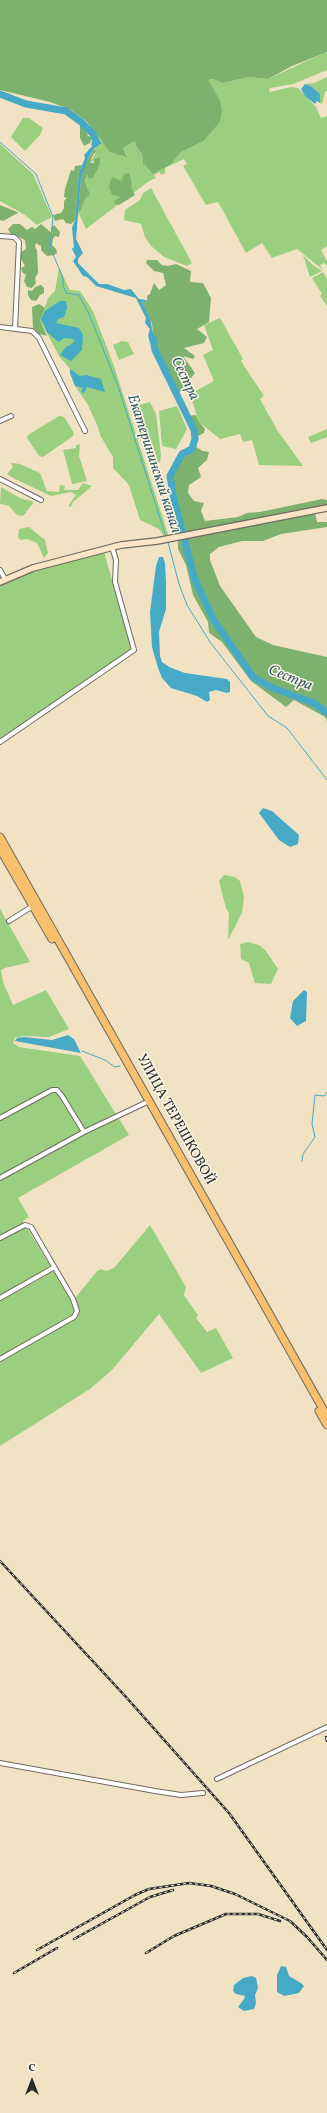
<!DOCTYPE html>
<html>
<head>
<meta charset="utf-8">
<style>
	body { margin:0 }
	#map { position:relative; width:327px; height:2113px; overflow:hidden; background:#f1e2c4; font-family:Vollkorn,serif }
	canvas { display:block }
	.north { position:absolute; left:12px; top:2061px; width:40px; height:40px; -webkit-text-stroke:3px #fcf5e5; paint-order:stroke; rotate:0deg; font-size:11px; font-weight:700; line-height:16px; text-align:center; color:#2b2b2b }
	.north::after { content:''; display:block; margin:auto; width:14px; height:18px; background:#2b2b2b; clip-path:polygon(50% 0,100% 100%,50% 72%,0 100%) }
</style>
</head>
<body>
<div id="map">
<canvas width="327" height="2113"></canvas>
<div class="north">С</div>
</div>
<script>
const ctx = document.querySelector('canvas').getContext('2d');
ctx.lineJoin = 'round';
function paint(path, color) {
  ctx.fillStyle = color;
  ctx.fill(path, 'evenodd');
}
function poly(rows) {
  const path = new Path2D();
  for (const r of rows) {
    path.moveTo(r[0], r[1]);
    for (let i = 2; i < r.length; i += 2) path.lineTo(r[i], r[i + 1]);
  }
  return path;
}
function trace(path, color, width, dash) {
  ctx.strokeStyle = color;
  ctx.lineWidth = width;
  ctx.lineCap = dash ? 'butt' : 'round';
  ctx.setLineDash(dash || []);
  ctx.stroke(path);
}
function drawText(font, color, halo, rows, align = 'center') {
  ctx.font = font + ' Vollkorn,serif';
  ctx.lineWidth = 3;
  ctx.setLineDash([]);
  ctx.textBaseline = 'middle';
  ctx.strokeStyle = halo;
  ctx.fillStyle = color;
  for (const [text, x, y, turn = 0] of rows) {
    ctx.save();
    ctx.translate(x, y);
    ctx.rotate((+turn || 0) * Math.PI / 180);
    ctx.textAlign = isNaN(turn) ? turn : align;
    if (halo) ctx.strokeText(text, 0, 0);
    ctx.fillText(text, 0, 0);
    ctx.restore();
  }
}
const green = poly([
	[324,53,327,53,327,70,293,84,270,88,269,91,270,92,291,87,298,88,316,107,321,118,327,116,327,246,321,250,327,261,327,266,324,263,320,265,323,270,297,249,272,258,262,243,246,253,218,202,206,205,183,166,187,164,184,159,165,168,165,173,161,175,160,172,154,175,156,178,149,181,86,229,78,212,81,210,84,201,90,194,85,181,87,174,100,158,90,163,97,151,94,149,102,142,101,139,110,152,127,156,123,148,135,141,136,146,142,154,143,163,171,164,181,152,204,141,220,122,220,100,207,80,212,79,223,83,249,77,268,79],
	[327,77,327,91,325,92,322,104,320,103,320,94,311,86,305,84,314,83],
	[23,118,29,118,43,128,40,135,25,151,11,137],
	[0,144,33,174,52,217,37,225,25,215,0,201],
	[151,188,192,263,187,266,164,257,151,246,145,237,141,224,124,220,125,210,140,200,143,193],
	[303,255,313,265,322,271,310,277],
	[59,268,70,290,80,291,93,311,114,366,169,537,165,538,159,529,140,520,129,485,113,468,113,457,100,435,98,427,88,405,75,386,70,373,70,369,59,356,40,320,48,298,55,291],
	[323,272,327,279,327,306,320,296,322,294,312,278],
	[220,318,243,359,241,361,264,396,260,399,277,430,303,466,259,465,252,440,243,442,240,434,220,439,199,422,190,394,214,381,203,355,213,350,204,325],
	[122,341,128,342,134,354,119,360,113,345],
	[150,402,156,414,161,455,160,462,157,465,135,406],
	[177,406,187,429,176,449,162,446,159,411],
	[59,416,64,417,74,433,73,436,43,457,39,456,27,438,28,435],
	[327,429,327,437,311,443,308,437],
	[80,444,79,456,87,481,72,484,63,450,76,448,76,445],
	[11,463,20,464,40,473,47,491,59,492,60,485,65,486,64,490,78,490,83,483,92,486,73,502,71,507,68,506,76,495,71,492,51,496,15,479,7,474,13,467],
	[1,487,20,498,34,502,23,516,17,515,9,506,0,504],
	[29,527,45,540,48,553,44,558,37,543,27,539,20,540,18,537,19,529],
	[104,552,132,649,0,740,0,586,35,570],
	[224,875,235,877,240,881,244,897,242,913,228,940,229,913,226,908,219,881],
	[0,909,30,962,5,968,1,970,3,982,13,1005,46,990,69,1029,49,1037,23,1036,15,1038,13,1043,19,1047,80,1056,129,1135,18,1198,29,1217,23,1221,72,1302,97,1271,101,1269,106,1271,114,1268,150,1225,186,1287,184,1295,198,1315,196,1318,207,1332,216,1328,233,1358,201,1373,159,1314,112,1370,90,1389,0,1446],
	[248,942,259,945,266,951,278,969,271,984,255,983,249,963,241,959,240,944]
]);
const forest = poly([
	[0,0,327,0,327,52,292,66,268,79,249,77,223,83,212,79,208,80,220,100,222,110,220,122,204,141,181,152,171,164,153,174,143,163,142,154,136,146,135,141,123,148,127,157,110,152,87,122,71,110,50,102,0,90],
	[80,125,85,128,88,136,92,137,90,143,84,146,80,138],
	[94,149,97,151,93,155,90,163,94,163,94,159,100,157,100,164,93,178,89,179,87,174,85,181,90,194,84,201,81,210,78,212,81,178,86,163],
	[82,165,79,173,75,220,71,224,66,223,63,219,55,221,53,215,61,213,64,208,64,201,67,198,64,197,65,189,71,170,74,171,75,166],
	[129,173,132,183,131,187,135,195,119,205,114,203,115,200,121,197,112,195,109,187,112,177,122,181,124,174],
	[0,205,17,212,18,213,3,221,0,220],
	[13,224,20,224,27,230,32,227,35,229,41,224,53,234,51,228,54,225,60,232,59,237,55,236,53,239,52,245,56,249,57,253,54,255,47,256,41,250,41,246,36,243,35,247,37,250,38,273,35,278,36,283,32,288,27,287,24,281,26,275,22,272,21,268,25,266,20,257,21,252,26,249,25,240,10,233,8,229],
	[147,260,157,260,162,265,168,266,176,264,191,271,190,282,203,283,211,298,209,322,197,329,207,337,204,343,184,348,195,356,193,359,183,356,195,373,179,393,156,348,158,347,154,340,152,324,142,302,147,301,147,296,150,294,154,283,159,290,166,285,163,273,154,271,146,263],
	[41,285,44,288,44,293,40,295,36,301,31,300,28,295,28,290,32,291,35,287],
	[39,304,45,308,40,320,47,336,39,334,33,328,32,307],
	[196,415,199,422,205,429,204,433,198,436,196,447,203,451,209,452,207,460,198,468,201,477,189,485,188,493,194,501,204,503,201,511,205,521,238,517,247,513,260,512,322,499,327,500,327,506,314,509,317,522,327,522,327,527,281,534,263,541,242,541,219,547,210,554,210,560,220,586,256,637,273,645,327,657,327,721,325,717,294,700,286,707,251,681,222,642,209,633,208,622,193,595,186,565,178,549,178,533,182,527,170,476,182,454,192,448,195,439,194,431,187,416]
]);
const water = poly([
	[305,84,311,86,320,94,320,103,317,101,315,104,305,96,301,89],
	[96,135,102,143,95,147,89,157,81,178,76,239,83,253,78,259,78,263,99,284,107,284,124,290,131,289,139,299,146,300,147,301,142,302,150,319,155,342,158,347,154,347,150,343,148,335,150,329,145,323,146,318,136,298,96,286,87,277,83,276,73,261,76,257,72,249,74,247,72,228,75,220,79,173,85,158,84,155,94,144,93,137],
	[60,301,66,301,67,308,64,317,58,319,56,323,79,328,83,335,82,350,71,361,60,355,66,347,73,343,74,339,64,338,59,342,55,339,47,332,41,319,45,311],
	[70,369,80,376,86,375,101,379,105,392,87,387,84,393,81,392,83,388,75,386,70,373],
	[159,557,163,557,165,563,166,582,166,609,159,632,160,656,162,662,169,667,185,673,227,679,230,682,230,692,227,693,216,690,209,692,210,700,207,702,197,696,171,688,162,678,158,668,152,647,150,612,156,566],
	[263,808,272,811,299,835,298,844,290,847,279,840,259,813],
	[304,990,307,992,306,1021,297,1026,290,1018,293,1001],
	[68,1035,74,1039,81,1053,15,1041,17,1038,24,1037,52,1040],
	[281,1966,286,1967,289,1976,301,1983,304,1986,299,1993,284,1996,277,1992,277,1975],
	[252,1976,256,1978,258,1988,255,1995,256,2003,254,2009,244,2011,238,2007,244,1999,245,1996,236,1994,233,1991,234,1985,243,1978]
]);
const stream = poly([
	[0,142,36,174,53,217,50,247,63,278,63,286,66,293,79,295,89,314,118,386,166,537],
	[168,542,179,584,187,605,210,642,268,716,287,728,327,780],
	[82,1051,105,1060,115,1067,120,1066],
	[302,1161,303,1154,315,1137,312,1124,315,1095,324,1096,327,1092]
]);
const river = poly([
	[0,94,26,104,66,111,81,122,93,134,96,141,95,144],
	[153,338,155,350,194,430,195,439,192,449,182,454,170,476,174,500,194,577,213,619,253,677,273,688,314,703,327,713]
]);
const street = poly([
	[0,236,14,237,19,242,15,329],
	[0,327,32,331,39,338,85,431],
	[0,421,11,416],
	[0,479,41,500],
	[0,570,5,579],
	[0,742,134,650,115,582,116,560,112,547],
	[9,921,33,906],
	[0,1118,52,1090,57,1090,62,1096,84,1132],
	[0,1178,84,1132,145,1103],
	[0,1238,25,1225,31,1227,73,1299,77,1311,74,1317,0,1359],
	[0,1298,53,1268],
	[0,1763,155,1791,181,1795,203,1793],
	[217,1779,327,1727]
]);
const secondary = poly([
	[0,582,33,568,121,545,157,541,327,508]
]);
const highway = poly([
	[0,837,327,1416],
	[0,849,52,939],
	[319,1411,327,1425]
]);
const rail = poly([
	[0,1561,126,1697,229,1813,327,1950],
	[326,1737,327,1741],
	[74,1939,150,1897,173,1890],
	[37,1950,135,1895,149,1889,189,1883,211,1886,235,1894,290,1921,307,1937,327,1960],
	[146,1953,174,1936,226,1914,258,1914,280,1921],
	[14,1973,57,1948]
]);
const streetNames = [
	["УЛИЦА ТЕРЕШКОВОЙ",175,1120,61]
];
const waterNames = [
	["Сестра",184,379,64],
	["Екатерининский канал",153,464,72],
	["Сестра",290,679,22]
];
paint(green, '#9bcf80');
paint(forest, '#7cb26e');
paint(water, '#46a9c6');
trace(stream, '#46a9c6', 1);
trace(river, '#46a9c6', 7);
trace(street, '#706b61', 6);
trace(secondary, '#706b61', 8);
trace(highway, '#706b61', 9);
trace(street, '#fff', 4);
trace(secondary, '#fce5c4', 5.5);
trace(highway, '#f8bf6c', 7);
trace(rail, '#2b2b2b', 2.5);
trace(rail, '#fcf5e5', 1, [3]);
drawText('14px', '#2b2b2b', '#fcf5e5', streetNames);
drawText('italic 15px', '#365d69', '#fcf5e5', waterNames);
</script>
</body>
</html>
